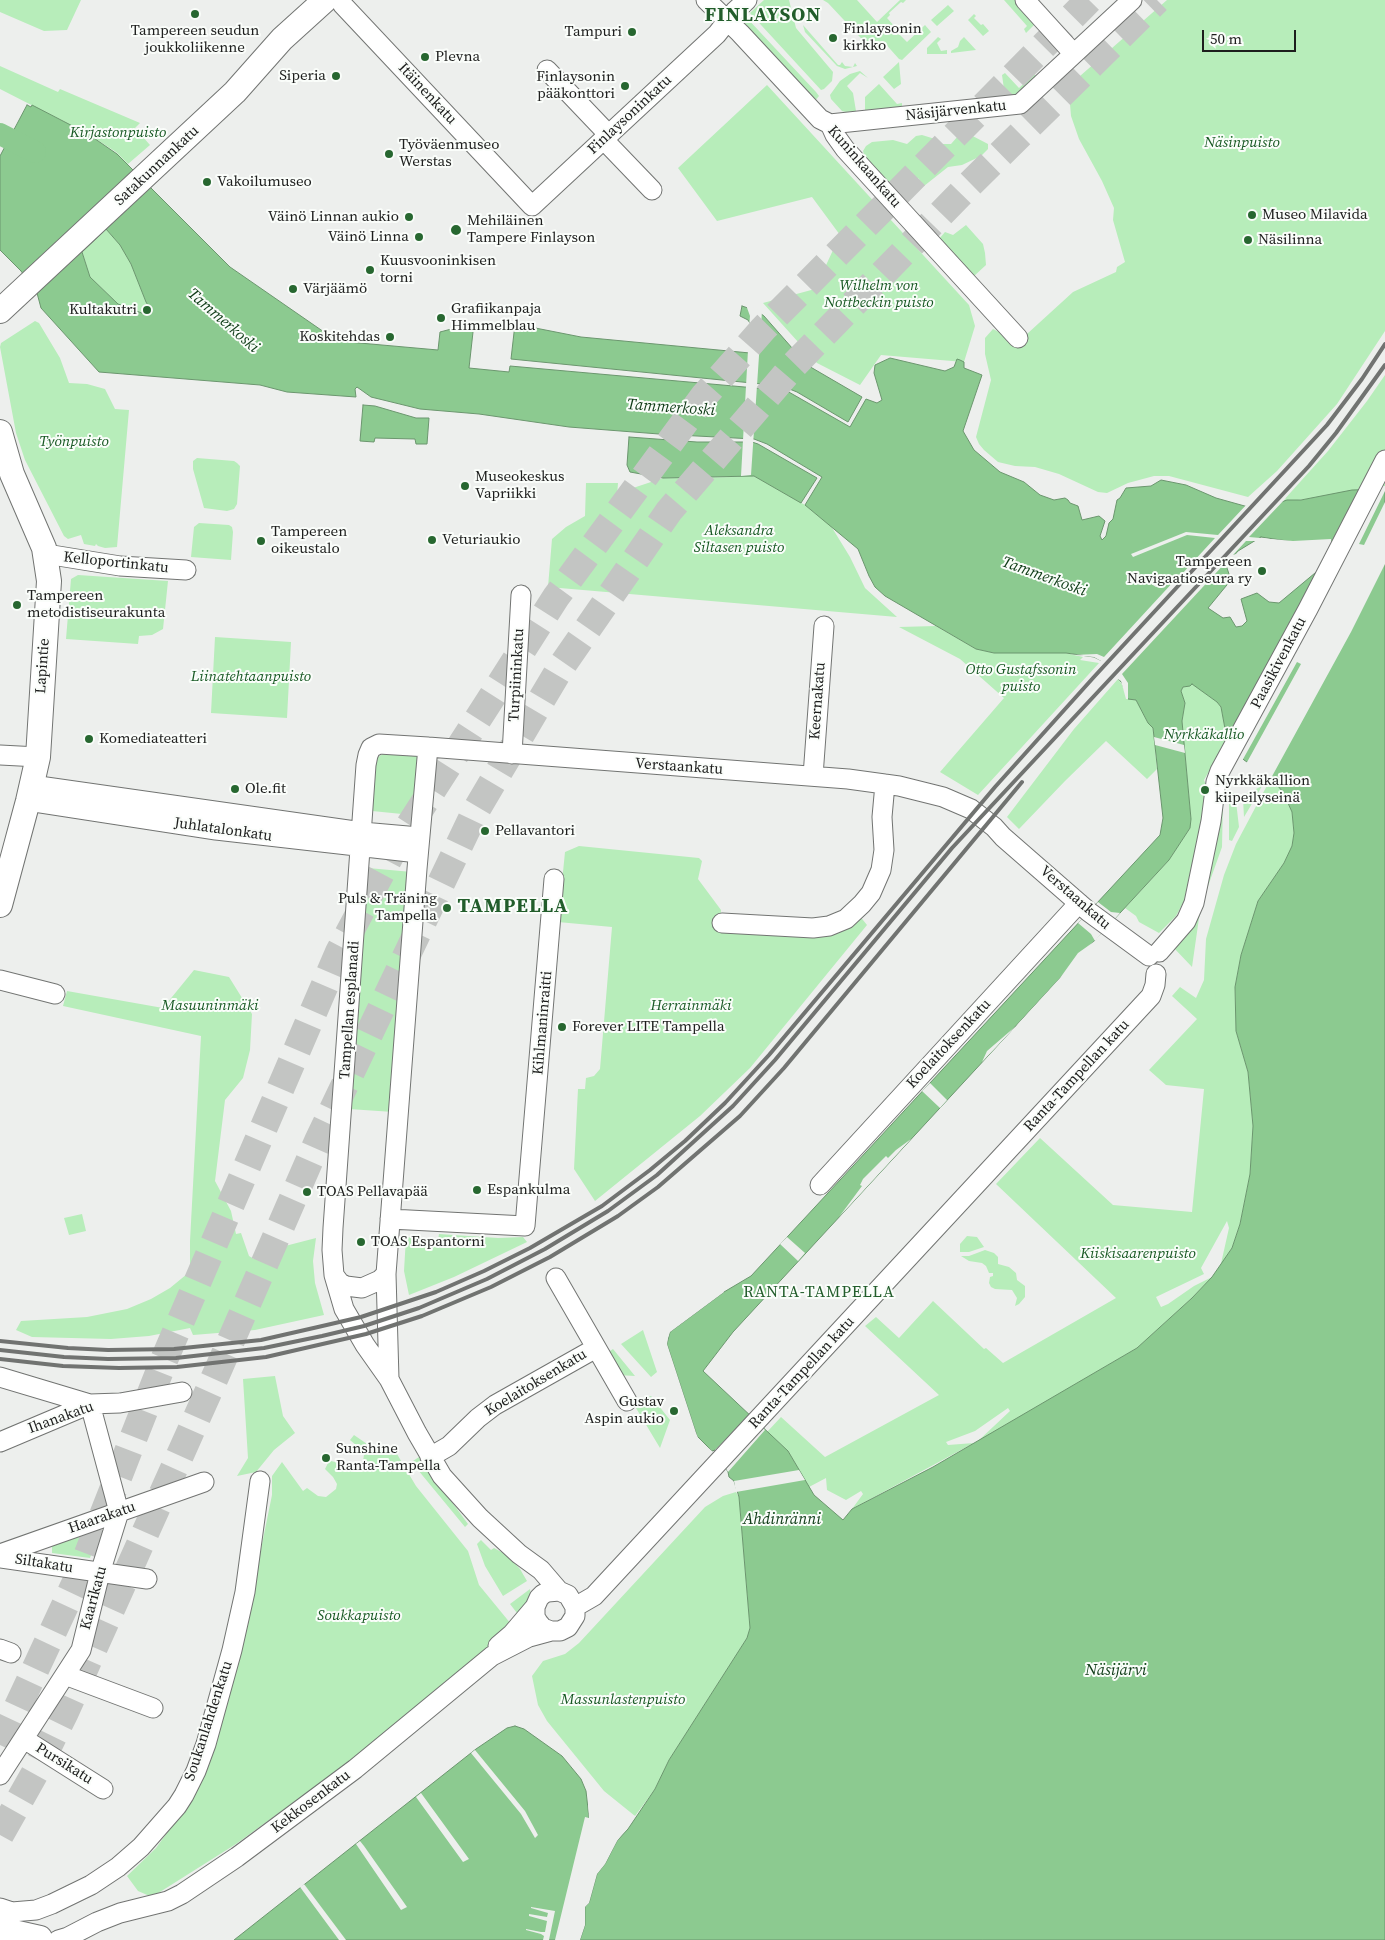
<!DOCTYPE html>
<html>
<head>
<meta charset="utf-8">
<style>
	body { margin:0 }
	#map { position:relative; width:1385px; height:1940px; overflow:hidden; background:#edefed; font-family:"Source Serif 4",serif }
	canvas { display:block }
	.scale { position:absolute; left:1202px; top:30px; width:94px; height:22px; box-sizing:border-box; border:2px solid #1d1e1d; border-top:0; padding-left:6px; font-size:15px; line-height:18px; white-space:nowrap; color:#1d1e1d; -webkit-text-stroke:4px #fafdfa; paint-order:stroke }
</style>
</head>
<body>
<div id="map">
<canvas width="1385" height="1940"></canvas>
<div class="scale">50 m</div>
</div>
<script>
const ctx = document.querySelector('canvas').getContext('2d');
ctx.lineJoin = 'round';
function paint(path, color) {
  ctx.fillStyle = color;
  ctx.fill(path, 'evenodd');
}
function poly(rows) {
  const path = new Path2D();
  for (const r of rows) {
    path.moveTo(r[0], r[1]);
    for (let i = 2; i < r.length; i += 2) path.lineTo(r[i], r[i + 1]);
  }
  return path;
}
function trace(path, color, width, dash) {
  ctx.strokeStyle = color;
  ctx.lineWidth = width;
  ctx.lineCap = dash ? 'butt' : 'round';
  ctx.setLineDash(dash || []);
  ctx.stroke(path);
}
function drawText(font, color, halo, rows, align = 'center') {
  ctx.font = font + ' "Source Serif 4",serif';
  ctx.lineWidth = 4;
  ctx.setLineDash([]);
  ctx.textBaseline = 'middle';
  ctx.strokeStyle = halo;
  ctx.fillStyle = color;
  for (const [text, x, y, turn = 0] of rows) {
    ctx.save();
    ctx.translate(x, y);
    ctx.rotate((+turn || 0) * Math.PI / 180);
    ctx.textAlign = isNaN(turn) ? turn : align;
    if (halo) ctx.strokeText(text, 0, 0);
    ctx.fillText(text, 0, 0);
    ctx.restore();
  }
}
const green = poly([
	[0,0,81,0,67,30,44,31,0,12],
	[764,0,789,0,796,28,833,72,832,81,824,89,821,90,750,13],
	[823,0,857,0,877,22,900,0,906,0,903,3,901,2,889,13,890,15,887,18,897,29,896,31,907,42,925,25,931,32,902,60,899,59,883,41,873,51,828,3],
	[1004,0,1015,0,1036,23,1026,33,1024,29,1027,26],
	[1167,0,1385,0,1385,331,1337,404,1277,471,1248,497,1169,476,1154,476,1128,483,1107,493,1098,492,1059,474,1035,467,1015,466,998,462,984,450,979,444,976,437,991,380,985,354,985,338,993,329,1001,333,1007,341,1016,344,1073,292,1116,272,1117,267,1125,262,1113,220,1114,208,1102,181,1079,139,1071,116,1070,104,1073,89,1080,76],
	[948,5,954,11,937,26,931,20],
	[974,14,976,16,974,18,981,25,983,24,989,31,983,36,968,20],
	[746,17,816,92,819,96,814,102,741,22],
	[803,25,838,65,840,65,842,62,845,66,853,67,855,63,857,66,845,69,837,66,805,32],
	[938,37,941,39,937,43,941,51,947,50,947,54,927,54,927,48],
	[964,37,976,50,951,53,951,51,958,47,960,41],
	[899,62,901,84,894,89,883,77],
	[0,66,58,92,60,89,140,123,135,128,150,145,128,164,116,152,88,134,0,89],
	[860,71,868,78,860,73,847,86,853,93,856,111,846,112,842,111,831,99,830,95,840,81,850,74],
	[1005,73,1019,88,1034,74,1036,76,1016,94,1005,96,1002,75],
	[879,84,897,104,902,103,902,107,865,110,865,97],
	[767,85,969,305,975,326,964,362,881,355,860,385,817,363,763,303,815,289,840,235,812,197,717,221,678,168],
	[965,132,988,144,988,149,981,156,962,165,948,167,924,186,918,178,909,182,898,192,895,190,865,158,863,151,866,146,872,142,893,140,907,144,916,136,922,135,935,139,940,144,951,144,958,136],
	[966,225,983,244,985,253,986,265,973,277,939,239,945,232,953,235],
	[106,229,120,245,131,264,146,302,152,312,147,315,118,304,90,277,82,251],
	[35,321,39,323,60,358,69,383,87,384,105,389,115,409,129,410,117,547,105,548,98,546,96,544,95,546,84,544,81,535,68,539,64,536,25,460,16,433,0,347,1,343],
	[1385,375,1385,489,1282,502,1328,451,1367,401],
	[197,458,234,461,237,463,240,466,237,504,234,509,227,511,204,508,193,469,193,461],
	[745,475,754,476,805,505,831,526,850,557,865,588,897,617,548,587,552,539,566,527,585,516,586,483,618,483,617,496,624,491,663,478,734,477],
	[199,523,229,525,232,527,233,532,231,560,191,557,194,527],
	[78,575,168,581,163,629,152,635,139,636,138,644,66,639,71,579],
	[936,626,976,649,994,653,1066,653,1083,657,1080,660,1099,663,978,795,940,772,1004,698,960,659,899,627],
	[215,637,291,642,287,718,211,713],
	[1118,679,1133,700,1136,700,1148,723,1153,728,1157,769,1147,779,1106,741,1065,781,1019,829,1007,817,1074,729],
	[1192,683,1217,702,1221,707,1227,740,1204,780,1208,790,1184,901,1176,916,1159,933,1139,922,1136,916,1125,908,1169,860,1190,828,1191,819,1182,721,1185,703,1181,691,1183,687],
	[388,751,417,756,420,769,416,807,412,815,372,811,370,806,371,766,378,757],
	[1271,778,1283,792,1292,812,1294,833,1292,846,1284,863,1258,901,1241,955,1235,987,1236,1031,1248,1072,1253,1126,1250,1174,1240,1224,1232,1248,1220,1268,1229,1228,1227,1221,1201,1268,1204,1274,1156,1297,1161,1307,1168,1304,1194,1286,1212,1277,1192,1298,1137,1348,977,1442,1010,1411,1008,1408,975,1431,946,1442,948,1445,974,1443,852,1509,863,1494,861,1491,846,1500,827,1490,826,1478,809,1487,788,1451,767,1432,781,1417,825,1457,939,1395,865,1326,876,1317,899,1338,933,1301,984,1349,986,1348,1003,1363,1116,1298,996,1184,1040,1138,1113,1205,1192,1212,1204,1089,1166,1085,1149,1070,1197,1019,1172,996,1180,987,1196,998,1204,980,1206,939,1224,875,1236,844],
	[1262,786,1250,807,1244,817,1243,799,1246,794],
	[1229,793,1235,793,1239,827,1232,841,1229,840],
	[1223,800,1222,847,1207,889,1199,918,1192,967,1173,947],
	[579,846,699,858,702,861,698,879,721,910,720,925,737,927,859,915,867,925,750,1068,700,1116,595,1201,574,1169,578,1089,585,1089,586,1078,594,1076,600,1069,612,927,558,922,565,852],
	[368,868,412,872,393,1112,349,1109],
	[194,970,229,977,252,1014,250,1050,243,1078,225,1100,215,1181,231,1211,236,1234,241,1233,249,1256,254,1259,263,1253,262,1252,316,1238,313,1261,315,1283,324,1315,255,1330,193,1335,190,1328,149,1336,111,1339,32,1337,16,1330,21,1321,87,1317,127,1309,151,1299,170,1288,187,1274,190,1266,190,1241,201,1036,63,1006,67,991,163,1008],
	[82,1214,86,1231,69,1235,64,1218],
	[439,1234,498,1238,523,1237,527,1242,454,1277,409,1295,404,1271,406,1237,438,1240],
	[967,1236,977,1237,984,1247,969,1252,960,1252,960,1244],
	[985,1250,994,1253,998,1257,998,1264,1009,1267,1016,1273,1017,1280,1025,1286,1025,1297,1019,1304,1015,1306,1017,1298,1012,1290,995,1289,991,1287,989,1283,990,1277,993,1276,993,1273,989,1273,986,1266,982,1263,969,1261,961,1256,969,1256],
	[643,1330,657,1372,651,1377,621,1344],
	[613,1349,635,1376,618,1375,605,1354],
	[275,1376,283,1416,295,1433,274,1450,256,1472,237,1476,248,1458,243,1379],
	[651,1396,670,1420,660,1448,633,1403],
	[354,1435,383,1455,394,1449,416,1486,468,1551,479,1585,511,1624,500,1637,354,1762,326,1782,301,1797,236,1844,152,1897,138,1891,127,1876,156,1848,188,1804,251,1598,272,1495,272,1476,282,1462,303,1491,307,1488,318,1496,326,1497,336,1489,337,1484,333,1477,325,1469,328,1463,331,1461,335,1462,345,1469,349,1470,363,1461,364,1455,363,1451,350,1440],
	[419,1457,468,1524,465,1527,418,1470,413,1461],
	[736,1492,739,1497,750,1628,747,1638,669,1760,655,1789,635,1816,604,1791,547,1721,538,1705,532,1676,543,1661,565,1654,579,1643,705,1507,723,1496],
	[95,1530,97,1534,96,1540,90,1558,52,1553,52,1543],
	[481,1540,491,1550,494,1548,507,1555,520,1569,527,1581,503,1596,485,1566,477,1544],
	[530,1589,531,1597,520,1617,510,1604]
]);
const water = poly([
	[27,105,31,107,32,105,88,134,117,154,230,267,337,341,438,350,440,332,474,323,469,368,509,372,510,366,778,390,787,391,850,427,866,399,877,403,882,400,874,373,875,365,890,358,945,371,954,367,957,359,960,360,964,362,964,368,982,375,963,431,974,450,1000,472,1024,482,1040,495,1054,500,1065,498,1068,500,1070,503,1078,506,1082,520,1099,516,1105,521,1100,536,1102,540,1106,536,1109,523,1113,519,1117,500,1120,498,1126,488,1151,486,1161,480,1186,485,1216,498,1259,510,1287,500,1301,500,1352,490,1385,489,1385,1940,580,1940,585,1925,585,1907,589,1903,597,1874,605,1864,617,1841,628,1829,655,1789,669,1760,747,1638,750,1628,739,1497,734,1481,729,1477,728,1472,715,1450,712,1451,697,1436,667,1344,670,1332,724,1292,751,1276,1160,835,1163,818,1153,728,1148,723,1136,700,1128,699,1122,683,1102,661,1094,657,1066,653,994,653,976,649,885,596,875,587,869,576,858,549,805,505,822,477,767,444,754,439,659,434,569,427,479,414,420,409,371,397,357,387,355,389,356,397,287,392,260,385,99,372,41,308,37,293,21,271,0,250,0,156,27,105],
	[106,229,120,245,131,264,146,302,152,312,147,315,118,304,90,277,82,252,106,229],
	[1261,537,1300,543,1336,542,1321,568,1279,603,1269,602,1257,593,1241,599,1247,621,1242,626,1236,627,1230,617,1223,618,1208,608,1231,580,1226,565,1238,551,1261,537],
	[1192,684,1217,702,1221,707,1228,745,1244,760,1271,778,1283,792,1292,812,1294,833,1292,846,1284,863,1258,901,1241,955,1235,987,1236,1031,1248,1072,1253,1126,1250,1174,1240,1224,1232,1248,1212,1277,1192,1298,1137,1348,933,1467,852,1509,843,1520,814,1495,788,1451,703,1371,733,1332,1169,860,1190,828,1191,819,1182,721,1185,703,1181,691,1183,687,1190,686,1192,684],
	[742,306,757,311,764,316,807,365,862,397,848,422,797,392,782,386,511,359,515,324,581,337,750,353,759,346,760,340,748,320,740,316,742,306],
	[363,405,375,406,416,418,429,418,427,444,416,444,415,439,375,438,374,442,360,441,363,405],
	[629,437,697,442,752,442,758,444,817,478,801,503,754,476,663,478,630,472,627,465,629,437],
	[515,1726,524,1729,562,1756,581,1779,586,1791,589,1818,559,1940,234,1940,476,1749,507,1728,515,1726]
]);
const pier = poly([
	[746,305,762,311,751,475,741,476,748,350,754,348,758,341,749,327,750,316],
	[1385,486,1385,491,1359,544,1364,545,1385,502,1385,564,1351,632,1270,780,1246,764,1301,664,1297,662,1242,761,1226,747,1333,544,1293,544,1261,539,1258,541,1246,541,1233,555,1239,553,1235,557,1228,560,1122,674,1128,683,1128,699,1126,699,1121,681,1118,679,1116,680,1099,663,1101,661,1094,657,1073,655,1097,654,1104,657,1175,580,1156,587,1145,580,1147,577,1156,584,1181,575,1215,538,1187,535,1133,557,1131,554,1186,532,1218,535,1247,504,1259,507,1286,498,1249,537,1293,541,1331,539,1331,543,1360,487],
	[1154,737,1184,745,1185,753,1155,745],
	[1098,902,1111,912,1120,913,1095,941,1089,950,1031,1014,1016,1026,982,1062,987,1051,1016,1026,1060,978,1078,953,1095,941,1091,934,1078,923],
	[930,1083,947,1100,940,1108,922,1091],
	[911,1139,839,1217,862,1186,860,1185,863,1179,886,1156,888,1158,896,1150],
	[787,1237,805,1253,798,1261,780,1244],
	[723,1290,724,1292,670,1332,668,1338,667,1344,696,1433,699,1440,712,1451,710,1453,695,1437,665,1345,665,1337,668,1331],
	[749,1415,765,1430,728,1472,715,1450],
	[799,1470,805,1480,736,1492,734,1481],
	[475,1750,525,1811,538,1835,535,1838,521,1814,471,1753],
	[421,1793,469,1859,463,1862,416,1797],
	[591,1802,591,1819,562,1940,555,1940,585,1817,589,1818,588,1804],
	[633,1815,635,1816,617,1841,605,1864,597,1874,589,1903,585,1907,585,1925,580,1940,578,1940,583,1925,583,1907,586,1902,595,1873,603,1863,615,1840],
	[360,1841,364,1846,407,1907,401,1910,399,1907,356,1844],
	[304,1884,346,1940,339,1940,300,1887],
	[531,1907,555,1911,549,1940,543,1940,544,1936,541,1934,526,1930,526,1929,541,1932,545,1932,547,1921,529,1916,529,1914,547,1917,548,1913,531,1908]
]);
const river = poly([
	[0,134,35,152]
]);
const highwayTunnel = poly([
	[0,1745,82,1569,164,1360,339,952,390,856,556,597,704,396,763,329,1089,0],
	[0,1835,36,1771,65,1712,215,1377,318,1141,475,812,559,670,669,511,794,365,969,185,1157,0]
]);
const minor = poly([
	[706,0,740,33,820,119,830,124,1020,104,1132,0],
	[1025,0,1074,54],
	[342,4,532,206,717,34,735,11,747,0],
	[547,70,608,134],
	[830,124,835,135,845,149,1018,338],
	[603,139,652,190],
	[46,554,120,566,186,570],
	[428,747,848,779,899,786,943,797,971,809,994,827,1003,837,1089,912,1149,956],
	[512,754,521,595],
	[0,755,38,757],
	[813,776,824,626],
	[32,785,362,832,419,837],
	[28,801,216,830,418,853],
	[722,923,813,928,829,926,846,919,862,904,871,893,881,870,884,850,882,817,885,784],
	[1159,952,1186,921,1194,903,1211,821,1216,782,1220,771,1308,609,1385,460],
	[0,980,55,994],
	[820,1185,1079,903],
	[390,1219,525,1226,554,879],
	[334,1275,340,1283,346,1286,362,1288,380,1280,386,1274],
	[556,1278,627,1401],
	[0,1377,90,1404,119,1512,100,1573,81,1650,0,1775],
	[389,1379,386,1274,417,869,428,747,379,744,371,748,368,755,366,765,333,1228,332,1250,334,1275,344,1309,365,1345,389,1379,417,1433,442,1476,480,1518,519,1554,541,1570,559,1591],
	[0,1442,90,1404,120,1403,182,1392],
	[430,1457,449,1446,478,1418,495,1405,596,1348],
	[0,1554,204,1482],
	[0,1558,147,1579],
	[575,1607,594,1596,1151,996,1155,985,1156,974],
	[498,1646,512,1634,535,1607],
	[0,1649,11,1653],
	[65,1675,153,1708],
	[24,1739,103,1789],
	[0,1908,12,1912,36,1910,52,1904,91,1885,118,1867,141,1847,177,1806,184,1795,196,1771,206,1744,232,1650,245,1592,260,1481],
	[58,1940,68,1937,97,1922,120,1913,168,1901,182,1894,237,1857,355,1769,492,1656,529,1637,551,1631,560,1631,568,1627,575,1616,575,1607,568,1595,559,1591,548,1592,543,1594,539,1598,535,1607,535,1617,538,1622,543,1628,551,1631]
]);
const major = poly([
	[0,311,235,92,282,39,325,0],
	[0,432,12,474,44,548,49,581,38,757,28,801,0,905],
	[0,1929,40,1938]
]);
const rail = poly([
	[0,1341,68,1348,108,1350,174,1349,261,1340,318,1327,361,1317,436,1292,484,1271,530,1248,602,1206,650,1170,685,1141,725,1103,769,1055,995,787,1093,678,1327,425,1362,379,1385,344],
	[0,1350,64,1357,108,1359,176,1358,264,1348,322,1336,364,1326,419,1308,487,1279,545,1249,608,1211,657,1175,733,1106,775,1060,952,848,1309,466,1336,433,1385,365],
	[0,1359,63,1366,119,1368,177,1367,266,1357,366,1334,422,1316,491,1287,550,1257,618,1216,658,1187,740,1116,784,1068,1022,782]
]);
const markers = [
	[195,14,5,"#276730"],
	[632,32,5,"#276730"],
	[833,38,5,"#276730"],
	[425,57,5,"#276730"],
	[336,76,5,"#276730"],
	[625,86,5,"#276730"],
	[389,154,5,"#276730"],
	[207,182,5,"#276730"],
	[1252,215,5,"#276730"],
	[409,217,5,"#276730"],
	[456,230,6,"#276730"],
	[419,237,5,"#276730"],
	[1248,240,5,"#276730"],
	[370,270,5,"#276730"],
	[293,289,5,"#276730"],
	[147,310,5,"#276730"],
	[441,318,5,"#276730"],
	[390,337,5,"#276730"],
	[465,486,5,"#276730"],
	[432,540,5,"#276730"],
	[261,541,5,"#276730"],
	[1262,571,5,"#276730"],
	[17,605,5,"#276730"],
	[89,739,5,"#276730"],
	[235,789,5,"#276730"],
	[1205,790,5,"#276730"],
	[485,831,5,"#276730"],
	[447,908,5,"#276730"],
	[562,1027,5,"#276730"],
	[477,1190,5,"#276730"],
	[307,1192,5,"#276730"],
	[361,1242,5,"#276730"],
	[674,1411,5,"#276730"],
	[326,1458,5,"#276730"]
];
const poiNames = [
	["Finlaysonin",843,29],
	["kirkko",843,46],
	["Tampereen seudun",195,31,"center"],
	["joukkoliikenne",195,48,"center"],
	["Tampuri",622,32,"right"],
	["Plevna",435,57],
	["Siperia",326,76,"right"],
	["Finlaysonin",615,77,"right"],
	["pääkonttori",615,94,"right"],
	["Työväenmuseo",399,145],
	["Werstas",399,162],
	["Vakoilumuseo",217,182],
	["Museo Milavida",1262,215],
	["Väinö Linnan aukio",399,217,"right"],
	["Mehiläinen",467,221],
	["Tampere Finlayson",467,238],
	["Väinö Linna",409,237,"right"],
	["Näsilinna",1258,240],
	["Kuusvooninkisen",380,261],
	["torni",380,278],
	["Värjäämö",303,289],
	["Grafiikanpaja",451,309],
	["Himmelblau",451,326],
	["Kultakutri",137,310,"right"],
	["Koskitehdas",380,337,"right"],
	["Museokeskus",475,477],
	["Vapriikki",475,494],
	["Tampereen",271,532],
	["oikeustalo",271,549],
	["Veturiaukio",442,540],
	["Tampereen",1252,562,"right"],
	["Navigaatioseura ry",1252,579,"right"],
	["Tampereen",27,596],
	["metodistiseurakunta",27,613],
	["Komediateatteri",99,739],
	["Nyrkkäkallion",1215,781],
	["kiipeilyseinä",1215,798],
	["Ole.fit",245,789],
	["Pellavantori",495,831],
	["Puls & Träning",437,899,"right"],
	["Tampella",437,916,"right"],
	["Forever LITE Tampella",572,1027],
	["Espankulma",487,1190],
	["TOAS Pellavapää",317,1192],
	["TOAS Espantorni",371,1242],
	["Gustav",664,1402,"right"],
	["Aspin aukio",664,1419,"right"],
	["Sunshine",336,1449],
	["Ranta-Tampella",336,1466]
];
const streetNames = [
	["Itäinenkatu",427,94,47],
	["Näsijärvenkatu",956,111,-6],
	["Finlaysoninkatu",630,115,-43],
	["Satakunnankatu",157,166,-43],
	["Kuninkaankatu",864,167,49],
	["Kelloportinkatu",116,563,6],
	["Paasikivenkatu",1279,663,-62],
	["Lapintie",43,666,-86],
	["Turpiininkatu",517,675,-87],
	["Keernakatu",818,701,-86],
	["Verstaankatu",679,767,4],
	["Juhlatalonkatu",223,830,8],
	["Verstaankatu",1075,898,41],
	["Tampellan esplanadi",350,1010,-86],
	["Kihlmaninraitti",543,1023,-85],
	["Koelaitoksenkatu",949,1044,-47],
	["Ranta-Tampellan katu",1077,1076,-47],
	["Ranta-Tampellan katu",802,1373,-47],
	["Koelaitoksenkatu",536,1383,-31],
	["Ihanakatu",61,1418,-20],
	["Haarakatu",102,1518,-19],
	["Siltakatu",44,1564,9],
	["Kaarikatu",94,1598,-75],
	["Soukanlahdenkatu",209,1721,-72],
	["Pursikatu",64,1764,32],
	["Kekkosenkatu",311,1802,-37]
];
const parkNames = [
	["Kirjastonpuisto",118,133],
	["Näsinpuisto",1242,143],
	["Wilhelm von",879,286],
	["Nottbeckin puisto",879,303],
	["Työnpuisto",74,442],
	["Aleksandra",739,531],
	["Siltasen puisto",739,548],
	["Otto Gustafssonin",1021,670],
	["puisto",1021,687],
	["Liinatehtaanpuisto",251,677],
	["Nyrkkäkallio",1204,735],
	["Masuuninmäki",210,1006],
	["Herrainmäki",691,1006],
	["Kiiskisaarenpuisto",1138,1254],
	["Soukkapuisto",359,1616],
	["Massunlastenpuisto",623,1700]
];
const waterNames = [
	["Tammerkoski",223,321,41],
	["Tammerkoski",671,408,4],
	["Tammerkoski",1044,577,20],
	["Ahdinränni",782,1520],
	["Näsijärvi",1116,1671]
];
const neighbourhoodNames = [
	["RANTA-TAMPELLA",819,1293]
];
const districtNames = [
	["FINLAYSON",763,16],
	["TAMPELLA",513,907]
];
paint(green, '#b7edba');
paint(water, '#8cca90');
trace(water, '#6b966e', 1);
paint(pier, '#edefed');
trace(river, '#8cca90', 22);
trace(highwayTunnel, '#c3c5c3', 28, [28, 14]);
trace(minor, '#727472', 21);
trace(major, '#727472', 26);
trace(minor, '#fff', 19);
trace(major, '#fff', 24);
trace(rail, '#717371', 4);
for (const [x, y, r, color] of markers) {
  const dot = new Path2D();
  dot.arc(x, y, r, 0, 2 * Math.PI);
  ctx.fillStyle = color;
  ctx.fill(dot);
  trace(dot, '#fafdfa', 2);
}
drawText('15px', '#1d1e1d', '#fafdfa', poiNames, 'left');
drawText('15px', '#1d1e1d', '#fafdfa', streetNames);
drawText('italic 15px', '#165822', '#fafdfa', parkNames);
drawText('italic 16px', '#0e3b16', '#fafdfa', waterNames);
ctx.letterSpacing = '1px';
drawText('16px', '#225d2b', '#fafdfa', neighbourhoodNames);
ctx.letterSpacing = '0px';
ctx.letterSpacing = '1px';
drawText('bold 20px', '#225d2b', '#fafdfa', districtNames);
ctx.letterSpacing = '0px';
</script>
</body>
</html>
